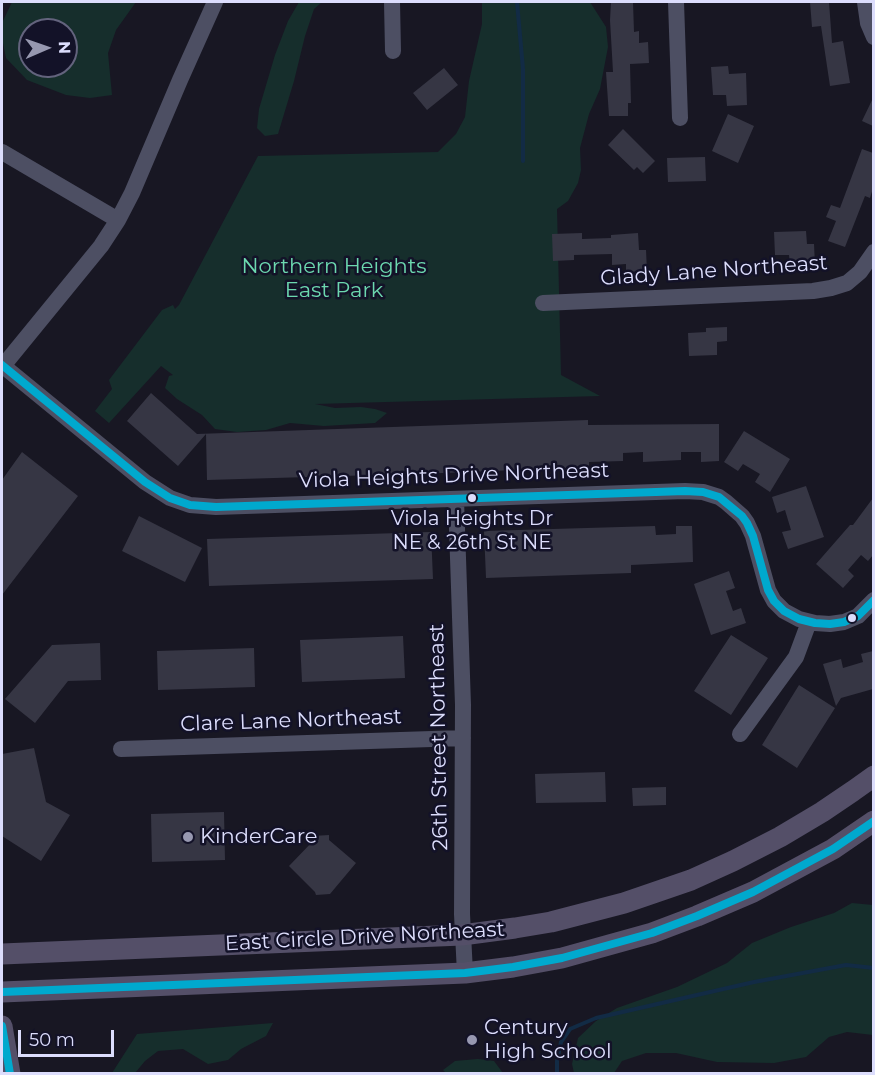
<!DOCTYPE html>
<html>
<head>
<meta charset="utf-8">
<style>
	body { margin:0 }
	#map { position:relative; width:875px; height:1075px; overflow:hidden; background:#181723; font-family:Montserrat,sans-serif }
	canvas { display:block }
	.frame { position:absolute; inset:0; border:3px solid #dcddfc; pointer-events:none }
	.north { position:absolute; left:18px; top:18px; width:60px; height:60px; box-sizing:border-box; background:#131228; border:2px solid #63637d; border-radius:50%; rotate:88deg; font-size:16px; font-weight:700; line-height:24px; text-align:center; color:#dcddfc }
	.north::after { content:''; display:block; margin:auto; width:21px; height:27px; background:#9798b0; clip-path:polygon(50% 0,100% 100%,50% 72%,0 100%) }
	.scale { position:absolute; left:18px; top:1030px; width:96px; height:27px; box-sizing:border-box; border:3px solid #dcddfc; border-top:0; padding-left:8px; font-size:18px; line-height:21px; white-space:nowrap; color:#dcddfc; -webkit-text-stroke:4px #131228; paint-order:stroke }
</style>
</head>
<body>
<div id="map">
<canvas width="875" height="1075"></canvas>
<div class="frame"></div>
<div class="north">N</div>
<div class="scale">50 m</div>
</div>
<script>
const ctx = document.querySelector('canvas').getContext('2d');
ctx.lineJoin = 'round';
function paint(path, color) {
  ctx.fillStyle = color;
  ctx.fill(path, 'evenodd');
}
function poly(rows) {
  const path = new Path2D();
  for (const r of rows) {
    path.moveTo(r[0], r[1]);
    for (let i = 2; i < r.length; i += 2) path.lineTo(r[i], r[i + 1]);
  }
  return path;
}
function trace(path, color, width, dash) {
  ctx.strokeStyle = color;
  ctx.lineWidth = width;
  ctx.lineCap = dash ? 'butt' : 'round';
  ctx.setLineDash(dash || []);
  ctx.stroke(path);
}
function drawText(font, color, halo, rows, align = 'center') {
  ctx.font = font + ' Montserrat,sans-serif';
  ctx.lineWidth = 5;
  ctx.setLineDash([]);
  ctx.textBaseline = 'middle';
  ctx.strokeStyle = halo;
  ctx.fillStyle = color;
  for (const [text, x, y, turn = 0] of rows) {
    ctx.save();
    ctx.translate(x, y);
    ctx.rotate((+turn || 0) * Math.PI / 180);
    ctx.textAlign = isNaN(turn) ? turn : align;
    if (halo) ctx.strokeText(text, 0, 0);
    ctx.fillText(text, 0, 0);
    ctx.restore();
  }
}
const green = poly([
	[12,2,136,2,116,30,108,53,112,95,90,98,66,95,27,80,6,58,2,38,2,23],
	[30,30,66,30,66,66,30,66],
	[299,2,322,2,314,9,305,36,294,81,278,134,265,136,257,128,259,109,275,55,288,21],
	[482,2,590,2,606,27,608,47,600,89,589,114,580,148,581,170,578,183,568,201,557,209,561,375,600,396,315,404,335,408,361,407,375,409,387,413,375,423,324,426,290,423,266,430,237,432,215,429,202,415,177,399,165,388,169,376,173,375,161,366,109,423,95,411,112,389,109,380,162,310,173,305,175,309,179,305,258,156,438,152,456,134,465,117,469,81,482,24],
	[852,903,873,905,873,1035,847,1032,829,1037,806,1057,774,1063,717,1062,676,1053,646,1053,622,1061,614,1073,574,1073,572,1064,578,1038,596,1021,617,1008,677,987,727,963,752,943,791,927,834,913],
	[273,1023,266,1036,241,1049,228,1060,208,1064,183,1049,158,1051,145,1061,135,1073,112,1073,137,1034],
	[478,1059,494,1061,503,1073,446,1073,443,1070,455,1061]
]);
const stream = poly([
	[517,2,523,69,523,161],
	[557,1074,557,1061,561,1042,570,1029,596,1018,754,982,846,965,874,968]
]);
const building = poly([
	[611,2,633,2,634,32,639,31,639,43,648,42,649,63,630,64,631,103,628,103,628,116,609,116,606,72,613,72,610,20],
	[810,2,829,2,832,43,843,41,850,83,830,86,821,26,812,27],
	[728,66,729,74,746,73,747,105,727,106,726,95,713,95,711,67],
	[444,68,458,85,427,110,413,93],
	[873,98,873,126,862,121],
	[728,114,754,126,738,163,712,151],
	[623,129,655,161,643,173,637,167,634,170,608,145],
	[862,149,873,153,873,188,870,198,865,196,845,247,828,241,836,221,826,217,831,205,840,208],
	[705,157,706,181,668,182,667,158],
	[806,231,807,244,814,244,815,265,790,266,789,255,775,255,774,232],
	[582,233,582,239,611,238,611,235,638,233,639,250,646,250,647,271,626,272,626,264,612,265,612,254,574,255,574,260,553,261,552,234],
	[727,327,727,341,717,342,717,355,689,356,688,333,706,332,706,328],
	[151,393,197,434,588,420,588,425,719,424,719,461,701,462,701,452,681,452,681,460,643,462,643,452,623,453,623,461,589,462,589,467,443,473,207,480,206,434,178,466,127,421],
	[744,431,790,459,770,492,755,482,760,474,743,464,738,471,724,462],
	[22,452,78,496,2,595,2,480],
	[806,486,824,537,788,549,782,532,791,530,785,510,777,513,772,497],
	[873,498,873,555,868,561,861,555,848,570,854,576,843,588,816,564,850,525,853,525],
	[139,516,202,548,185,582,122,551],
	[655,526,656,535,676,534,676,526,692,526,693,562,631,565,631,573,486,578,484,531],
	[431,532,433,579,209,586,207,539],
	[729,571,735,588,726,591,733,611,741,608,746,623,711,635,694,584],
	[731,635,768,658,731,715,694,691],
	[403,636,405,678,302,682,300,640],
	[100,643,101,680,68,681,35,723,5,699,52,645],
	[254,648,255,687,158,690,157,651],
	[873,651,873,689,841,698,836,706,823,664,841,659,843,668,863,662,861,654],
	[799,685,835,708,797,768,762,745],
	[34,748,46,802,70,815,41,861,2,836,2,754],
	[605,772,606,802,536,803,535,774],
	[666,787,666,805,633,806,632,788],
	[224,812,225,860,152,862,151,814],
	[329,835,329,840,356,863,330,894,316,895,315,892,289,866,314,840,313,836]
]);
const minor = poly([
	[392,2,393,51],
	[676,2,680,118],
	[865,2,868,23,874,37],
	[2,152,118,220],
	[543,303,813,291,831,288,847,283,860,272,874,252],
	[2,365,145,482,170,498,190,505,216,507,685,491,703,492,719,497,726,502,742,516,747,523,753,536,768,590,774,601,784,611,799,619,815,623,830,624,844,622,858,616,874,600],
	[3,366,101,246,118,220,132,193,180,80,215,2],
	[456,499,463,705,462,914,465,973],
	[740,734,796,657,809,622],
	[121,749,463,738]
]);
const major = poly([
	[2,954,462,935,515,928,551,922,624,903,691,880,733,861,780,837,822,812,853,791,874,776],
	[2,992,465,973,513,967,562,958,652,933,697,916,753,892,833,849,874,821],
	[2,1026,10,1074]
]);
const bus1 = poly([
	[2,365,145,482,170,498,190,505,216,507,685,491,703,492,719,497,742,516,747,523,753,536,768,590,774,601,784,611,799,619,815,623,830,624,844,622,858,616,874,600],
	[2,992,465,973,513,967,562,958,652,933,697,916,753,892,833,849,874,821],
	[2,1026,10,1074]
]);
const markers = [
	[472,498,5,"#dcddfc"],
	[852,618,5,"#dcddfc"],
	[188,837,6,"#9798b0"],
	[472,1040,6,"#9798b0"]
];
const busNames = [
	["Viola Heights Dr",472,519],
	["NE & 26th St NE",472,543]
];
const parkNames = [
	["Northern Heights",334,267],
	["East Park",334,291]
];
const streetNames = [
	["Glady Lane Northeast",714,271,-4],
	["Viola Heights Drive Northeast",454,476,-2],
	["Clare Lane Northeast",291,721,-2],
	["26th Street Northeast",439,737,-91],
	["East Circle Drive Northeast",365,937,-3]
];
const poiNames = [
	["KinderCare",200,837],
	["Century",484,1028],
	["High School",484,1052]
];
paint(green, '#162e2c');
trace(stream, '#122b45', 4);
paint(building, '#363644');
trace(minor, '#4d4f63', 16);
trace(major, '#544f68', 21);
trace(bus1, '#00a9ce', 8);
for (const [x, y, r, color] of markers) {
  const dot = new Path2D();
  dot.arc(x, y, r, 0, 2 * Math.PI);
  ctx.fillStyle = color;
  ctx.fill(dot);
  trace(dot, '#131228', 2);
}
drawText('20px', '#dcddfc', '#131228', busNames);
drawText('21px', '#6cd8af', '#131228', parkNames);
drawText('21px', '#dcddfc', '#131228', streetNames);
drawText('21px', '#dcddfc', '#131228', poiNames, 'left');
</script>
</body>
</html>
